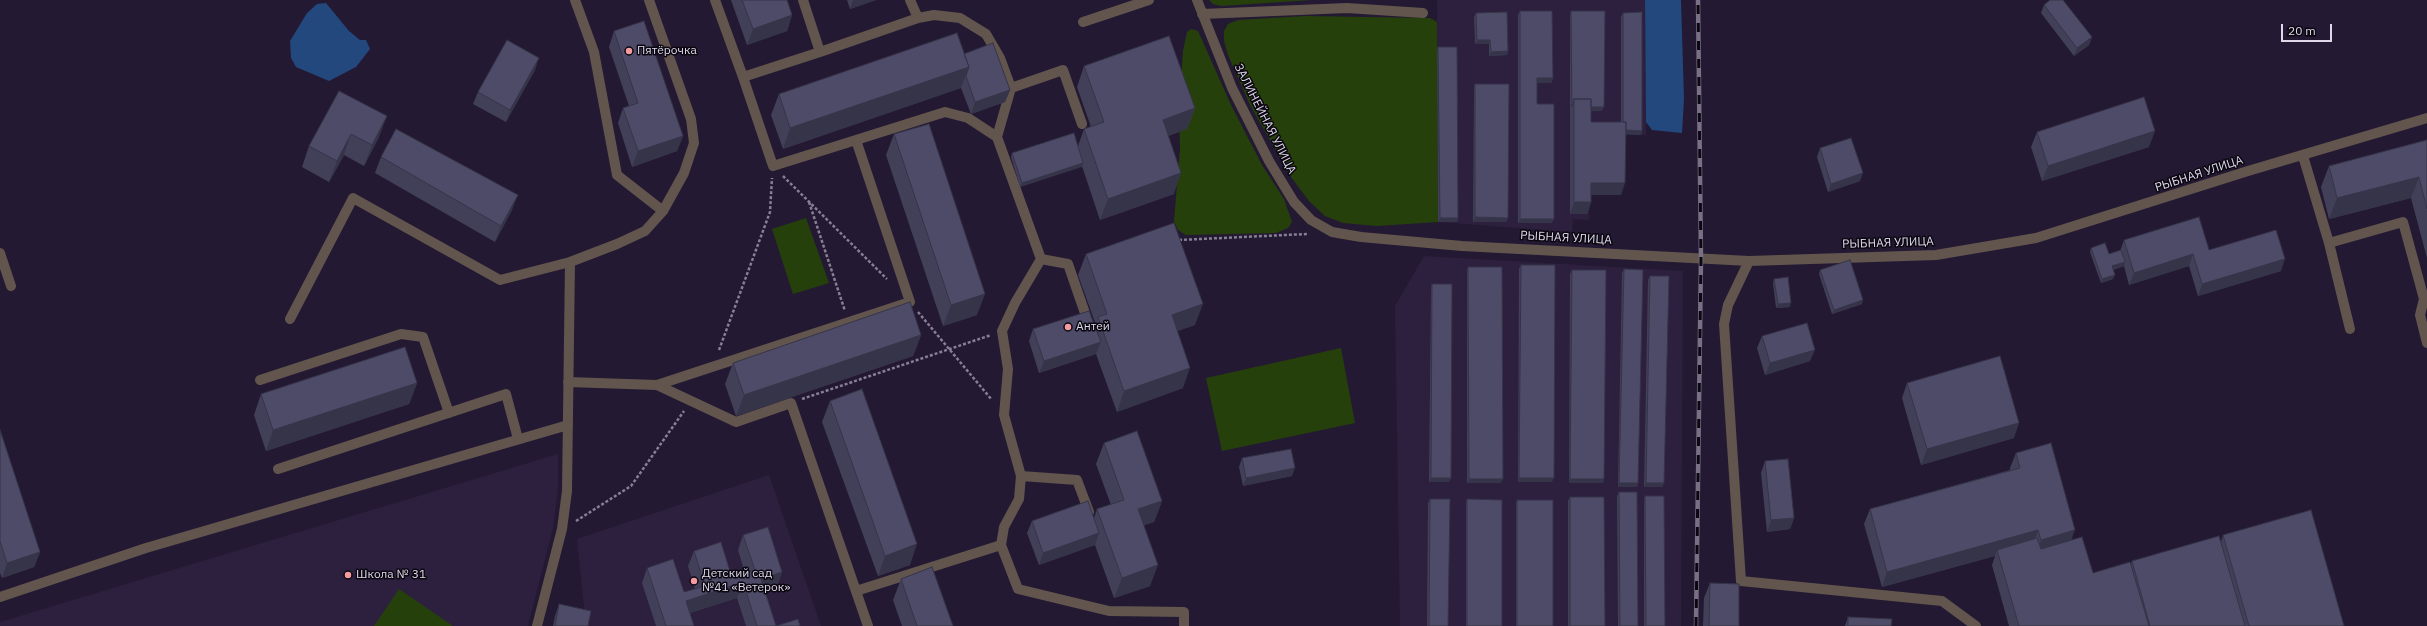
<!DOCTYPE html>
<html>
<head>
<meta charset="utf-8">
<style>
	body { margin:0 }
	#map { position:relative; width:2427px; height:626px; overflow:hidden; background:#241932; font-family:"IBM Plex Sans",sans-serif }
	canvas { display:block }
	.scale { position:absolute; left:2281px; top:24px; width:51px; height:18px; box-sizing:border-box; border:2px solid #ded8e9; border-top:0; padding-left:5px; font-size:12px; line-height:14px; white-space:nowrap; color:#ded8e9; -webkit-text-stroke:3px #0b0711; paint-order:stroke }
</style>
</head>
<body>
<div id="map">
<canvas width="2427" height="626"></canvas>
<div class="scale">20 m</div>
</div>
<script>
const ctx = document.querySelector('canvas').getContext('2d');
ctx.lineJoin = 'round';
function paint(path, color) {
  ctx.fillStyle = color;
  ctx.fill(path, 'evenodd');
}
function poly(rows) {
  const path = new Path2D();
  for (const r of rows) {
    path.moveTo(r[0], r[1]);
    for (let i = 2; i < r.length; i += 2) path.lineTo(r[i], r[i + 1]);
  }
  return path;
}
function trace(path, color, width, dash) {
  ctx.strokeStyle = color;
  ctx.lineWidth = width;
  ctx.lineCap = dash ? 'butt' : 'round';
  ctx.setLineDash(dash || []);
  ctx.stroke(path);
}
function drawText(font, color, halo, rows, align = 'center') {
  ctx.font = font + ' "IBM Plex Sans",sans-serif';
  ctx.lineWidth = 3;
  ctx.setLineDash([]);
  ctx.textBaseline = 'middle';
  ctx.strokeStyle = halo;
  ctx.fillStyle = color;
  for (const [text, x, y, turn = 0] of rows) {
    ctx.save();
    ctx.translate(x, y);
    ctx.rotate((+turn || 0) * Math.PI / 180);
    ctx.textAlign = isNaN(turn) ? turn : align;
    if (halo) ctx.strokeText(text, 0, 0);
    ctx.fillText(text, 0, 0);
    ctx.restore();
  }
}
const built = poly([
	[1437,0,1645,0,1646,135,1589,134,1589,220,1573,219,1572,232,1438,222],
	[1424,256,1683,271,1681,626,1400,626,1395,306],
	[558,454,558,489,553,528,528,626,0,626,0,622],
	[769,475,821,626,586,626,577,539]
]);
const green = poly([
	[1209,0,1312,0,1221,6,1213,4],
	[1305,16,1430,18,1437,22,1438,222,1377,226,1343,223,1325,216,1309,201,1291,177,1251,107,1228,55,1224,41,1224,31,1228,24,1238,20],
	[1191,29,1198,31,1231,105,1262,165,1284,199,1292,222,1288,228,1276,233,1186,235,1178,230,1174,221,1180,149,1179,111,1183,51,1187,32],
	[806,218,829,283,793,294,772,229],
	[1341,348,1355,423,1222,451,1206,378],
	[399,589,453,626,374,626]
]);
const water = poly([
	[1645,0,1681,0,1684,99,1682,133,1652,130,1646,122],
	[326,3,349,31,360,40,366,40,370,49,356,67,329,81,296,67,291,58,290,41,307,13,317,4]
]);
const path = poly([
	[783,176,887,279],
	[809,202,845,311],
	[1179,240,1307,234],
	[918,312,992,400],
	[719,350,770,212,772,178],
	[802,399,991,335],
	[576,521,631,486,684,411]
]);
const minor = poly([
	[575,0,594,52,617,175,663,211],
	[715,0,743,77,820,52],
	[803,0,820,52,918,18,934,15,960,18,986,34,1000,58,1011,88,997,137,1041,259,1015,303,1002,331,1008,369,1004,415,1021,476,1019,499,1004,527,1001,545,1018,589,1109,611,1184,612,1184,626],
	[910,0,918,18],
	[1197,0,1232,88,1269,161,1294,202,1311,220,1332,232,1361,237,1462,246,1749,261,1936,255,2036,238,2248,171,2427,118],
	[1202,14,1347,8,1423,13],
	[1083,22,1149,0],
	[1011,88,1063,70,1082,124],
	[856,140,945,112,968,118,997,137],
	[2303,156,2329,243,2403,222,2424,299,2420,315,2427,343],
	[2329,243,2350,329],
	[0,253,11,286],
	[1041,259,1068,264,1086,316],
	[1749,261,1728,305,1724,324,1741,581,1942,601,1976,626],
	[290,319,353,198,500,280,570,262],
	[260,380,401,334,423,337,449,413],
	[568,382,657,385,736,422,791,403,868,626],
	[657,385,910,302,856,140,773,166,743,77],
	[278,469,506,394,518,439],
	[1021,476,1077,480,1089,512],
	[856,591,1001,545],
	[0,597,146,548,568,425],
	[537,626,562,529,567,491,570,262,617,244,645,231,663,211,684,173,694,143,691,119,649,0]
]);
const rail = poly([
	[1696,626,1701,259,1698,0]
]);
const wall = poly([
	[731,0,787,0,792,15,787,31,747,45],
	[847,0,876,0,850,9],
	[2044,5,2092,37,2089,45,2074,56,2041,13],
	[1520,11,1553,78,1551,83,1537,83,1537,104,1552,223,1518,223,1518,15],
	[1571,11,1602,111,1591,111,1591,122,1621,122,1621,17,1623,13,1642,131,1641,135,1626,134,1621,195,1591,195,1591,202,1587,214,1570,214,1570,15],
	[1476,13,1508,51,1507,55,1489,56,1489,44,1475,44,1474,17],
	[614,31,683,136,677,151,632,167,618,123,623,108,629,106,609,47],
	[1438,47,1458,218,1457,222,1438,222,1437,51],
	[964,54,1010,90,1005,102,971,114,961,88,783,149,771,115,779,94],
	[1084,66,1195,108,1187,129,1168,136,1174,194,1100,220,1082,166,1020,187,1011,157,1012,153,1078,146,1084,129,1091,127,1077,87],
	[535,70,506,122,473,104,478,92],
	[1475,84,1508,218,1506,222,1473,222,1474,88],
	[339,91,379,137,364,166,344,155,329,182,302,167,309,146],
	[2037,132,2149,147,2042,181,2031,147],
	[894,134,977,315,943,326,886,155],
	[2427,140,2427,258,2411,198,2329,219,2321,187,2329,166],
	[1820,148,1860,181,1828,192,1817,157],
	[381,157,512,210,495,242,375,173],
	[2124,240,2209,250,2281,271,2198,296,2189,266,2129,285,2124,266,2113,270,2113,279,2101,283,2090,252,2091,248,2109,254,2120,251],
	[1086,254,1195,325,1177,331,1183,388,1117,412,1096,354,1039,373,1029,341,1033,329,1095,326,1096,325,1078,275],
	[1521,265,1552,482,1518,482,1519,269],
	[1468,267,1501,483,1467,483,1467,271],
	[1624,269,1638,483,1637,487,1618,487,1622,273],
	[1572,270,1604,479,1603,483,1569,483,1570,274],
	[1820,270,1862,304,1832,314,1819,274],
	[1650,276,1663,487,1644,487,1648,280],
	[1774,279,1790,307,1776,308,1773,283],
	[1432,284,1451,478,1449,482,1429,482,1431,288],
	[921,335,913,356,736,416,725,384,733,363],
	[1762,336,1810,361,1765,375,1757,348],
	[417,383,409,404,266,451,254,415,261,394],
	[1907,383,2014,438,1921,465,1902,398],
	[830,401,910,565,878,576,822,422],
	[0,430,40,552,34,567,2,578,0,573],
	[1104,443,1162,501,1154,522,1144,525,1150,586,1114,598,1095,545,1039,565,1027,533,1032,521,1094,518,1097,509,1111,505,1096,464],
	[2016,453,2093,573,2131,564,2132,561,2221,542,2223,535,2344,626,2009,626,1992,565,1995,556,1882,587,1864,524,1870,509,2010,470,2010,468],
	[1242,458,1292,476,1243,486,1239,467],
	[1765,461,1794,518,1790,529,1767,532,1761,473],
	[1619,492,1638,626,1618,626,1617,496],
	[1645,496,1665,626,1644,626,1644,501],
	[1570,497,1605,626,1568,626,1568,501],
	[1430,499,1448,626,1427,626,1428,503],
	[1467,499,1502,626,1466,626,1466,504],
	[1517,500,1553,626,1516,626,1516,504],
	[743,535,782,572,777,587,765,591,776,626,800,626,746,626,737,598,690,613,694,626,656,626,642,583,647,568,684,592,695,589,688,566,694,551,732,578,745,573,738,550],
	[901,579,953,626,902,626,893,600],
	[1710,583,1739,626,1703,626,1704,598],
	[559,604,588,626,553,626,555,616],
	[1848,617,1848,626,1845,626]
]);
const shadedWall = poly([
	[853,0,876,0,850,9],
	[792,15,787,31,747,45,753,29],
	[2092,37,2089,45,2074,56,2077,48],
	[1477,40,1490,40,1489,44,1475,44],
	[1508,51,1507,55,1489,56,1491,52],
	[539,58,535,70,506,122,510,110],
	[969,67,961,88,783,149,790,128],
	[1537,78,1553,78,1551,83,1536,83],
	[1010,90,1005,102,971,114,975,102],
	[1574,107,1604,107,1602,111,1574,111],
	[1195,108,1187,129,1155,141,1163,120],
	[387,116,379,137,364,166,372,145],
	[1623,130,1642,131,1641,135,1621,134],
	[2155,131,2149,147,2042,181,2048,166],
	[351,134,344,155,329,182,337,161],
	[683,136,677,151,632,167,638,151],
	[1083,163,1082,167,1020,187,1022,183],
	[1181,173,1174,194,1100,220,1108,199],
	[1863,173,1860,181,1828,192,1831,184],
	[2419,177,2411,198,2329,219,2337,198],
	[1591,183,1625,183,1621,195,1587,195],
	[518,195,512,210,495,242,501,226],
	[1574,202,1591,202,1587,214,1570,214],
	[1475,217,1508,218,1506,222,1473,222],
	[1440,218,1458,218,1457,222,1438,222],
	[1520,219,1554,219,1552,223,1518,223],
	[2193,254,2189,266,2129,285,2134,273],
	[2285,259,2281,271,2198,296,2202,284],
	[2125,262,2124,266,2110,270,2112,266],
	[2115,275,2113,279,2101,283,2102,279],
	[985,294,977,315,943,326,951,305],
	[1863,300,1862,304,1832,314,1834,310],
	[1791,303,1790,307,1776,308,1778,304],
	[1203,304,1195,325,1164,336,1172,315],
	[921,335,913,356,736,416,744,395],
	[1101,342,1096,354,1039,373,1044,361],
	[1815,350,1810,361,1765,375,1770,363],
	[1190,368,1183,388,1117,412,1124,391],
	[417,383,409,404,266,451,273,430],
	[2019,423,2014,438,1921,465,1927,449],
	[1295,468,1292,476,1243,486,1246,478],
	[1431,478,1451,478,1449,482,1429,482],
	[1519,478,1554,478,1552,482,1518,482],
	[1469,479,1503,479,1501,483,1467,483],
	[1570,479,1604,479,1603,483,1569,483],
	[1619,483,1638,483,1637,487,1618,487],
	[1646,483,1664,483,1663,487,1644,487],
	[1162,501,1154,522,1131,530,1138,509],
	[1794,518,1790,529,1767,532,1771,520],
	[2038,530,2033,546,1997,550,1995,556,1882,587,1887,572],
	[2075,530,2069,546,2035,555,2041,540],
	[1099,533,1095,545,1039,565,1043,553],
	[917,544,910,565,878,576,885,556],
	[40,552,34,567,2,578,7,563],
	[1158,565,1150,586,1114,598,1122,578],
	[782,572,777,587,756,594,761,579],
	[743,582,737,598,680,616,686,601]
]);
const building = poly([
	[742,0,787,0,792,15,753,29,742,0],
	[2050,0,2063,0,2092,37,2077,48,2044,5,2050,0],
	[1520,11,1552,11,1553,78,1537,78,1537,104,1554,104,1554,219,1520,219,1520,11],
	[1571,11,1605,11,1604,107,1591,107,1591,99,1574,99,1572,107,1571,11],
	[1507,12,1508,51,1491,52,1490,40,1477,40,1476,13,1507,12],
	[1642,12,1642,131,1626,130,1626,122,1623,122,1623,13,1642,12],
	[644,21,683,136,638,151,623,108,638,103,614,31,644,21],
	[957,33,969,67,790,128,779,94,957,33],
	[1169,36,1195,108,1163,120,1181,173,1108,199,1084,129,1104,122,1084,66,1169,36],
	[507,40,539,58,510,110,478,92,507,40],
	[993,43,1010,90,975,102,966,76,969,67,964,54,993,43],
	[1438,47,1457,47,1458,218,1440,218,1438,47],
	[1475,84,1509,84,1508,218,1475,217,1475,84],
	[339,91,387,116,372,145,351,134,337,161,309,146,339,91],
	[2144,97,2155,131,2048,166,2037,132,2144,97],
	[1574,99,1591,99,1591,122,1626,122,1625,183,1591,183,1591,202,1574,202,1574,99],
	[929,124,985,294,951,305,894,134,929,124],
	[396,129,518,195,501,226,381,157,396,129],
	[1074,133,1083,163,1022,183,1012,153,1074,133],
	[1851,138,1863,173,1831,184,1820,148,1851,138],
	[2427,140,2427,209,2419,177,2337,198,2329,166,2427,140],
	[2199,217,2209,250,2276,230,2285,259,2202,284,2193,254,2134,273,2124,240,2199,217],
	[1174,223,1203,304,1172,315,1190,368,1124,391,1098,317,1107,314,1086,254,1174,223],
	[2105,243,2109,254,2121,250,2125,262,2112,266,2115,275,2102,279,2091,248,2105,243],
	[1850,260,1863,300,1834,310,1820,270,1850,260],
	[1521,265,1555,265,1554,478,1519,478,1521,265],
	[1468,267,1502,267,1503,479,1469,479,1468,267],
	[1624,269,1643,270,1638,483,1619,483,1624,269],
	[1572,270,1606,270,1604,479,1570,479,1572,270],
	[1650,276,1669,276,1664,483,1646,483,1650,276],
	[1788,277,1791,303,1778,304,1774,279,1788,277],
	[1432,284,1452,284,1451,478,1431,478,1432,284],
	[910,302,921,335,744,395,733,363,910,302],
	[1089,311,1101,342,1044,361,1033,329,1089,311],
	[1807,323,1815,350,1770,363,1762,336,1807,323],
	[405,347,417,383,273,430,261,394,405,347],
	[2000,356,2019,423,1927,449,1907,383,2000,356],
	[862,389,917,544,885,556,830,401,862,389],
	[0,430,40,552,7,563,0,541,0,430],
	[1137,431,1162,501,1138,509,1158,565,1122,578,1097,509,1124,500,1104,443,1137,431],
	[2051,443,2075,530,2041,540,2038,530,1887,572,1870,509,2020,468,2016,453,2051,443],
	[1291,449,1295,468,1246,478,1242,458,1291,449],
	[1788,459,1794,518,1771,520,1765,461,1788,459],
	[1619,492,1637,492,1638,626,1620,626,1619,492],
	[1645,496,1664,496,1665,626,1646,626,1645,496],
	[1570,497,1604,497,1605,626,1570,626,1570,497],
	[1430,499,1450,499,1448,626,1429,626,1430,499],
	[1467,499,1502,500,1502,626,1467,626,1467,499],
	[1517,500,1553,500,1553,626,1517,626,1517,500],
	[1088,501,1099,533,1043,553,1032,521,1088,501],
	[2311,510,2344,626,2249,626,2223,535,2311,510],
	[768,527,782,572,761,579,776,626,798,619,800,626,757,626,743,582,686,601,694,626,666,626,647,568,673,559,684,592,705,586,694,551,721,542,732,578,755,570,743,535,768,527],
	[2219,536,2245,626,2150,626,2132,561,2219,536],
	[2082,537,2093,573,2130,562,2149,626,2019,626,1997,550,2037,538,2041,549,2082,537],
	[932,567,953,626,917,626,901,579,932,567],
	[1710,583,1739,584,1739,626,1709,626,1710,583],
	[559,604,591,611,588,626,555,626,559,604],
	[1848,617,1892,619,1891,626,1848,626,1848,617]
]);
const markers = [
	[629,51,4,"#f59b9f"],
	[1068,327,4,"#f59b9f"],
	[348,575,4,"#f59b9f"],
	[694,581,4,"#f59b9f"]
];
const poiNames = [
	["Пятёрочка",637,51],
	["Антей",1076,327],
	["Детский сад",702,574],
	["№41 «Ветерок»",702,588],
	["Школа № 31",356,575]
];
const streetNames = [
	["ЗАЛИНЕЙНАЯ УЛИЦА",1265,119,63],
	["РЫБНАЯ УЛИЦА",2199,174,-18],
	["РЫБНАЯ УЛИЦА",1566,238,3],
	["РЫБНАЯ УЛИЦА",1888,243,-2]
];
paint(built, '#2d1f3e');
paint(green, '#26400c');
paint(water, '#23487e');
trace(path, '#877f94', 2.5, [3, 2]);
trace(minor, '#62554e', 10);
trace(rail, '#797085', 4.5);
trace(rail, '#0b0711', 3, [9]);
paint(wall, '#424059');
paint(shadedWall, '#363449');
paint(building, '#4d4b68');
trace(building, '#363449', 1);
for (const [x, y, r, color] of markers) {
  const dot = new Path2D();
  dot.arc(x, y, r, 0, 2 * Math.PI);
  ctx.fillStyle = color;
  ctx.fill(dot);
  trace(dot, '#0b0711', 1.5);
}
drawText('12px', '#ded8e9', '#0b0711', poiNames, 'left');
drawText('12px', '#ded8e9', '#0b0711', streetNames);
</script>
</body>
</html>
